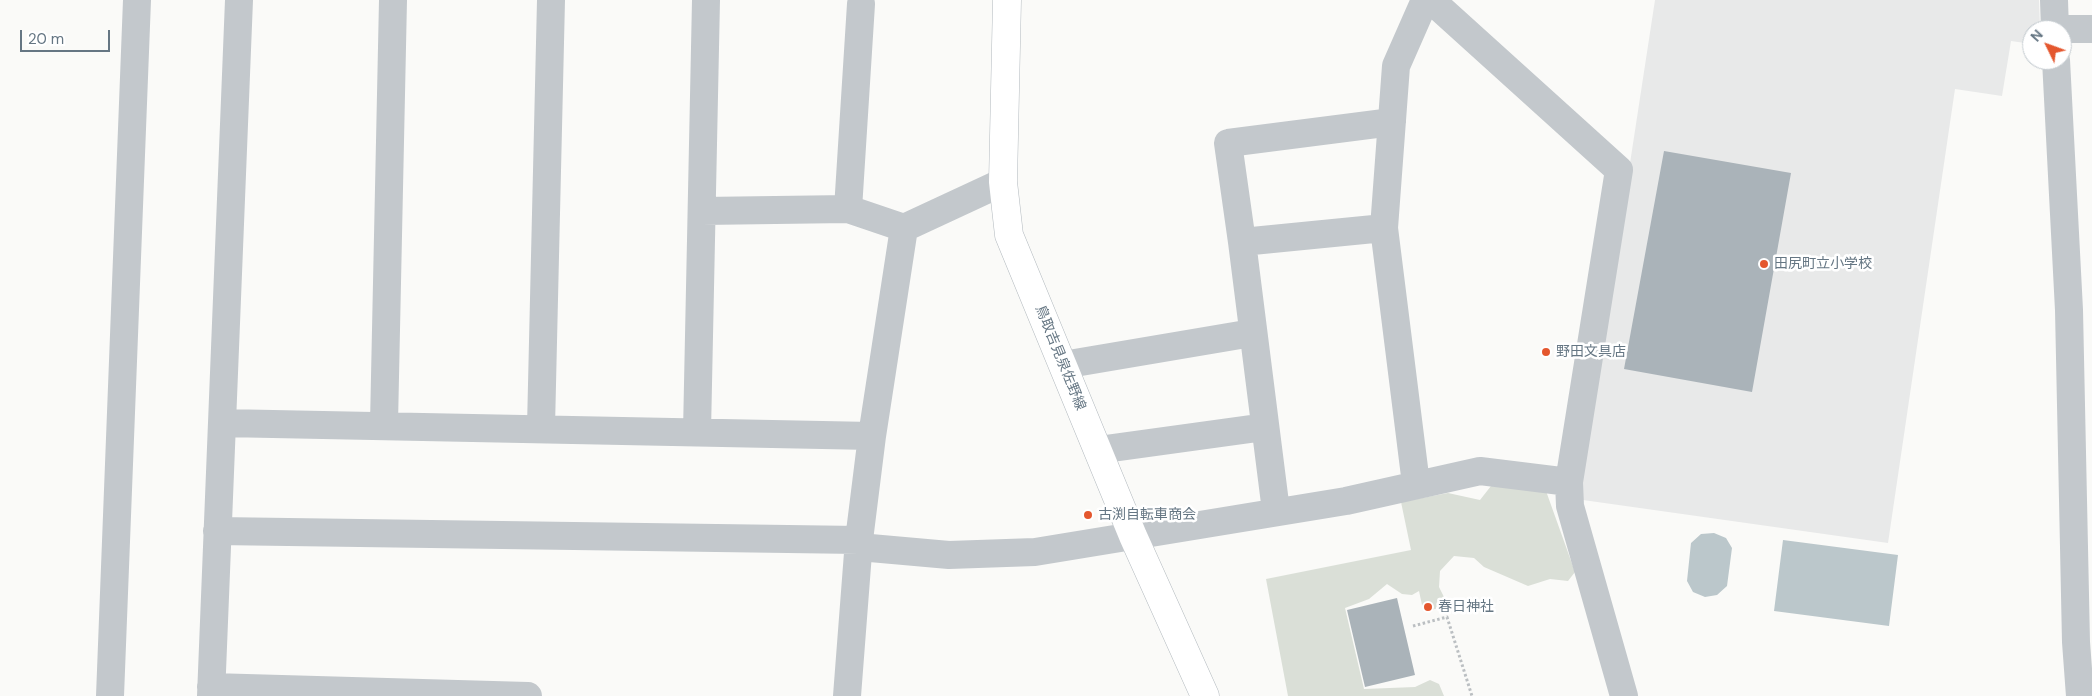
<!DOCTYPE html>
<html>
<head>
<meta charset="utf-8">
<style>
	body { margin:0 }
	#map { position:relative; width:2092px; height:696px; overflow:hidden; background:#fafaf8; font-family:"DM Sans",sans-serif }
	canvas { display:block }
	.north { position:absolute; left:2022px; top:20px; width:50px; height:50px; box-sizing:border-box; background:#fff; border:1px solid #c1c8cd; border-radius:50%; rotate:312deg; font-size:14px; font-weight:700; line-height:20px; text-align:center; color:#657683 }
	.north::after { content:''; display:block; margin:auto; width:18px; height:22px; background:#e4572e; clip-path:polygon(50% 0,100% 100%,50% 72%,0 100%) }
	.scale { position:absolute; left:20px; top:30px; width:90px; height:22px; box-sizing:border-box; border:2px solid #657683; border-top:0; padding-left:6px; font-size:15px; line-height:18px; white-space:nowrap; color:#657683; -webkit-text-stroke:4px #fff; paint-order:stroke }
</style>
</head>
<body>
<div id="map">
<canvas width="2092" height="696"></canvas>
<div class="north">N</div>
<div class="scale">20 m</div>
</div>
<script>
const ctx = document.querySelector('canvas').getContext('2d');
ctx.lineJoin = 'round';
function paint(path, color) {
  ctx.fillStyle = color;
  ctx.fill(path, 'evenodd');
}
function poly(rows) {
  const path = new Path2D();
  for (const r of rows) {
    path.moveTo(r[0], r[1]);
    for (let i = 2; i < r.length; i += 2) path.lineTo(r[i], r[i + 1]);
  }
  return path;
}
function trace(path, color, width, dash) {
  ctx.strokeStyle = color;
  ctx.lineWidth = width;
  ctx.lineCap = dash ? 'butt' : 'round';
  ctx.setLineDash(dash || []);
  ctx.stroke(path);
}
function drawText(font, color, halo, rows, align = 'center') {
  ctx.font = font + ' "DM Sans","Noto Sans JP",sans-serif';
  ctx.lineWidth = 5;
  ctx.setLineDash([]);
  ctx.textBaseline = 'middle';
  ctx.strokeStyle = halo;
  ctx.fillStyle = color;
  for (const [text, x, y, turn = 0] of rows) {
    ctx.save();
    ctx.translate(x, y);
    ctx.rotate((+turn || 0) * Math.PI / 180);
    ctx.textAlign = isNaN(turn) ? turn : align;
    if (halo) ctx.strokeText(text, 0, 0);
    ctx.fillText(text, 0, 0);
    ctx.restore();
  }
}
const built = poly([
	[1655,0,2039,0,2040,30,2032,30,2032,44,2011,41,2002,96,1955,89,1888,543,1583,500,1583,470]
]);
const green = poly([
	[1491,486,1546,491,1575,572,1568,581,1550,579,1528,586,1484,567,1474,558,1454,556,1440,571,1439,587,1444,597,1439,608,1431,610,1422,605,1419,591,1412,595,1402,594,1387,584,1369,599,1345,608,1364,689,1415,687,1430,680,1439,684,1444,696,1288,696,1266,579,1411,550,1401,502,1448,493,1480,500]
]);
const water = poly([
	[1714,533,1726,538,1732,548,1727,586,1717,595,1705,597,1693,592,1687,581,1691,543,1701,534],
	[1783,540,1898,555,1889,626,1774,611]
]);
const building = poly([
	[1664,151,1791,173,1752,392,1624,369],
	[1397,598,1415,675,1365,687,1347,610]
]);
const path = poly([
	[1413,626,1447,617,1472,696]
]);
const minor = poly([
	[1431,0,1619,170,1569,482,1570,506,1624,696],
	[2054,0,2055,30],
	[2055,29,2092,29],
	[2056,60,2069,310,2076,642,2080,696],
	[848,209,861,4],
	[702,211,848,209,904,228],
	[1384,228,1416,484],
	[1242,242,1228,143,1392,122],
	[1063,365,1252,333],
	[223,423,872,436],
	[384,424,393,0],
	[541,427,551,0],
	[697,432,706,0],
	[1098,450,1265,427],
	[1276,511,1242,242,1384,228,1396,66,1425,0],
	[217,531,859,540],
	[859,547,949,555,1035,552,1346,501,1480,471,1569,482],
	[211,687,528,696],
	[211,696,239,0],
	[847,696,859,540,872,436,904,228,1003,182]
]);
const tertiary = poly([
	[110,696,137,0]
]);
const secondary = poly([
	[1007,0,1003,182,1009,235,1133,536,1205,696]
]);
const markers = [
	[1764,264,5,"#e4572e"],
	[1546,352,5,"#e4572e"],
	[1088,515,5,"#e4572e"],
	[1428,607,5,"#e4572e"]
];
const poiNames = [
	["田尻町立小学校",1774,264],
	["野田文具店",1556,352],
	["古渕自転車商会",1098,515],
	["春日神社",1438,607]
];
const streetNames = [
	["鳥取吉見泉佐野線",1060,358,68]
];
paint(built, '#e8e9e9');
paint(green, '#dadfd7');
paint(water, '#bbc7cb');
paint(building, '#aab3b9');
trace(secondary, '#b3babf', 29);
trace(path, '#bbbfc2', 3, [2.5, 2.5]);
trace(minor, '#c3c8cc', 28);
trace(tertiary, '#c3c8cc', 28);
trace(secondary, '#fff', 28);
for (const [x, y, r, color] of markers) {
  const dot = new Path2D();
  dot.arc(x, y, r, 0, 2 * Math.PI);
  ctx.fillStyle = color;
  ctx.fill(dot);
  trace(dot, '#fff', 2);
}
drawText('14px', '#657683', '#fff', poiNames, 'left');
drawText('14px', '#657683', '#fff', streetNames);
</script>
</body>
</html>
